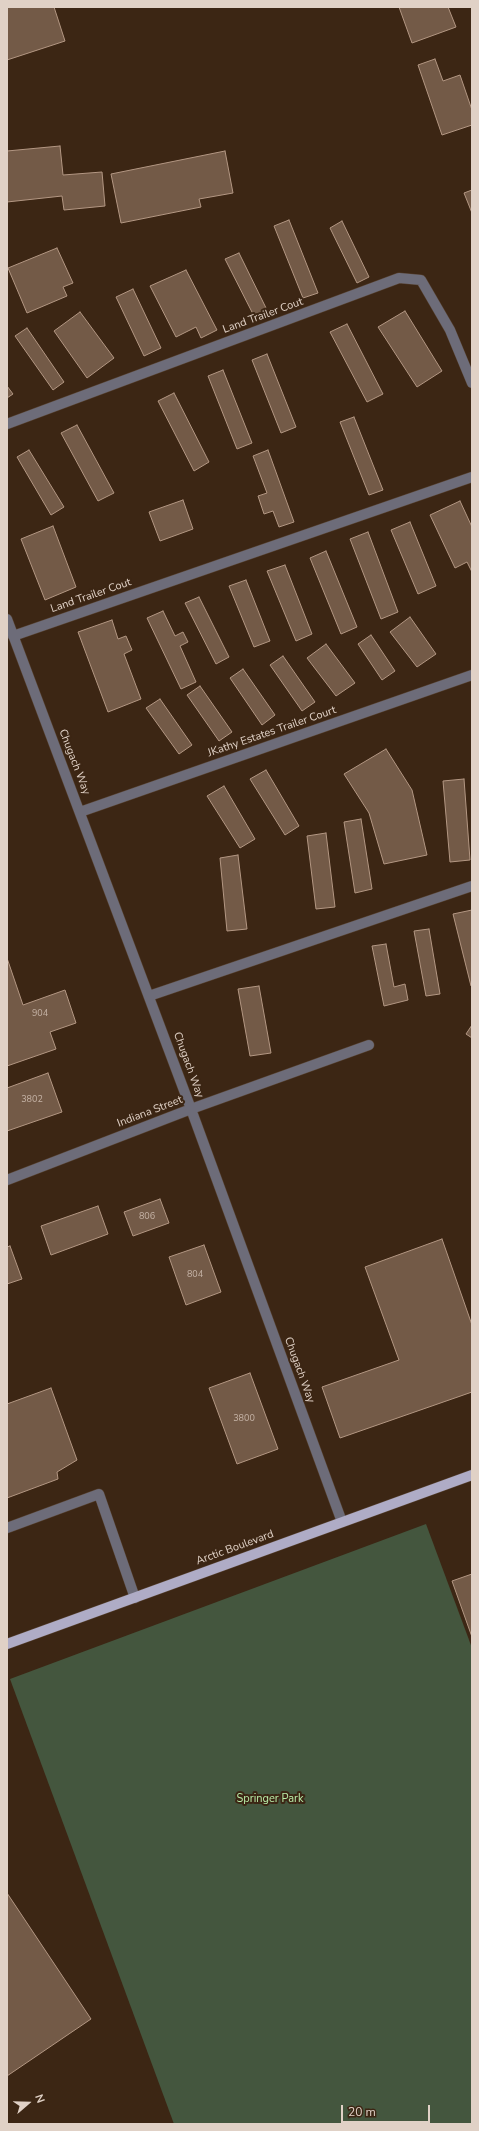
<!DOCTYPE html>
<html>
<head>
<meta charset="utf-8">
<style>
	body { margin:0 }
	#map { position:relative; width:479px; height:2131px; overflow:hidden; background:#3c2614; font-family:"Nunito Sans",sans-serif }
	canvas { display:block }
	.frame { position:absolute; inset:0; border:8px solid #e0d1c6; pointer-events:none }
	.north { position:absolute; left:8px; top:2083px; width:40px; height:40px; -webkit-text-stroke:3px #3c2614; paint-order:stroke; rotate:70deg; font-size:11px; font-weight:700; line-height:16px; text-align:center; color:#e0d1c6 }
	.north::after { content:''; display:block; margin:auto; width:14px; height:18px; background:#e0d1c6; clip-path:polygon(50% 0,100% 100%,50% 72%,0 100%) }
	.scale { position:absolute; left:341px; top:2105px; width:89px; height:18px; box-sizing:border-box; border:2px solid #e0d1c6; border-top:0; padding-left:5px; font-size:12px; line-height:14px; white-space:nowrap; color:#e0d1c6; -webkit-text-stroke:3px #3c2614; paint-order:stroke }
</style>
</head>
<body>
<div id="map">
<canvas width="479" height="2131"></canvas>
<div class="frame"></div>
<div class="north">N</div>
<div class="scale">20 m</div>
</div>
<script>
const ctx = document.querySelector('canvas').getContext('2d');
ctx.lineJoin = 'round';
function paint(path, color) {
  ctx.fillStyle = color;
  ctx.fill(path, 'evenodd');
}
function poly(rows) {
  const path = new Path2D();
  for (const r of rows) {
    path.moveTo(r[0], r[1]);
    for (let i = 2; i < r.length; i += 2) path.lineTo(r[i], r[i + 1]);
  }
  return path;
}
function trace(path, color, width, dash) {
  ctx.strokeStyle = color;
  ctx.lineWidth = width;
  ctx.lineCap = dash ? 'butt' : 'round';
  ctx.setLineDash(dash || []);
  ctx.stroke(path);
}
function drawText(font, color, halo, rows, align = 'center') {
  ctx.font = font + ' "Nunito Sans",sans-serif';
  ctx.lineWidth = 4;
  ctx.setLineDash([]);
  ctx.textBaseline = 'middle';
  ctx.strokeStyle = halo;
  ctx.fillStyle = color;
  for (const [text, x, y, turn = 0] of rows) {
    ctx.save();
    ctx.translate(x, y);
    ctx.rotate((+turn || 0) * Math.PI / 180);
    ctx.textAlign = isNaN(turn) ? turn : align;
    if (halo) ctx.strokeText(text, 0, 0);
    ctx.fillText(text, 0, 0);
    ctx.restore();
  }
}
const green = poly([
	[426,1524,472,1648,472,2124,174,2124,10,1679]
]);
const building = poly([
	[7,7,54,7,65,41,7,60,7,7],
	[399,7,448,7,456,27,412,43,399,7],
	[435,59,443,81,460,75,472,110,472,125,442,135,418,65,435,59],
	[60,146,63,175,102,172,105,206,64,210,62,196,7,202,7,151,60,146],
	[225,151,233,193,199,199,201,207,121,223,111,174,225,151],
	[472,190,472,213,464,193,472,190],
	[289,220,318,293,303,298,274,226,289,220],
	[342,221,369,277,357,283,330,228,342,221],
	[57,248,73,283,63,287,67,296,27,313,8,268,57,248],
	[239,253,268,312,255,318,225,259,239,253],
	[186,270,217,330,201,338,196,327,176,337,150,286,186,270],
	[133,289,161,348,144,356,116,297,133,289],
	[405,311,442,371,417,387,378,327,405,311],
	[80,312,114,358,87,378,54,331,80,312],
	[347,324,383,394,367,402,330,332,347,324],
	[27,328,64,382,53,390,15,336,27,328],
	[267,354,296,427,281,433,252,360,267,354],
	[223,370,252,443,237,449,208,376,223,370],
	[7,386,13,394,7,398,7,386],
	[174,393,209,462,194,471,158,401,174,393],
	[354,417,383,490,369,495,340,422,354,417],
	[77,425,114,493,98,501,61,433,77,425],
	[29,450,64,507,51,515,17,457,29,450],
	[268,450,294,522,279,527,273,511,264,514,258,496,267,493,253,456,268,450],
	[183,500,193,529,160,541,149,512,183,500],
	[460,501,472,527,472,572,467,562,455,568,430,515,460,501],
	[410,522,436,586,418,594,391,530,410,522],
	[53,526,76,587,45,600,21,539,53,526],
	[368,532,398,612,381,619,350,539,368,532],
	[326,551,357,627,341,634,310,558,326,551],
	[285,565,312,634,296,641,267,571,285,565],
	[246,580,270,641,254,647,229,586,246,580],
	[199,597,229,657,216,664,185,603,199,597],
	[163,611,175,636,183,632,188,642,180,646,196,682,181,689,147,618,163,611],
	[410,617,436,654,417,667,390,632,410,617],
	[112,620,118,639,126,636,132,650,124,654,141,699,108,712,78,632,112,620],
	[371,635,395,671,382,680,358,644,371,635],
	[326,644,355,683,336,696,307,658,326,644],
	[283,656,315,702,302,711,270,665,283,656],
	[243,669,275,715,262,725,230,678,243,669],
	[200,686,232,732,219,741,187,695,200,686],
	[160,699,192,745,179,754,146,708,160,699],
	[386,749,412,790,427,855,384,864,369,813,344,774,386,749],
	[266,770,299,826,285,835,250,779,266,770],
	[464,779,470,860,450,862,443,781,464,779],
	[224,786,255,839,240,848,207,796,224,786],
	[361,819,372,889,355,893,344,822,361,819],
	[326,833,335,907,316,909,307,836,326,833],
	[238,855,247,929,227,931,220,858,238,855],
	[472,910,472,985,471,986,453,914,472,910],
	[429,929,440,994,426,996,414,931,429,929],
	[386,944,394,987,405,984,408,1000,384,1006,372,946,386,944],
	[7,958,23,1005,65,990,76,1023,50,1032,56,1049,7,1066,7,958],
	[259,986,271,1053,250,1056,238,989,259,986],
	[472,1025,472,1038,466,1034,472,1025],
	[48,1073,62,1112,7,1131,7,1088,48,1073],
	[160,1199,169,1223,133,1236,124,1212,160,1199],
	[98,1206,108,1234,51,1255,41,1226,98,1206],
	[442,1239,472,1325,472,1392,340,1438,322,1387,399,1360,365,1267,442,1239],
	[204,1245,221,1292,186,1305,169,1257,204,1245],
	[10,1246,22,1279,7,1284,7,1247,10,1246],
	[250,1373,278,1449,237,1464,209,1388,250,1373],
	[51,1388,77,1460,57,1472,58,1479,7,1498,7,1404,51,1388],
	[472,1574,472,1637,452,1581,472,1574],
	[7,1893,91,2019,7,2076,7,1893]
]);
const minor = poly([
	[7,424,399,278,421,280,450,330,472,383],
	[7,619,191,1109,342,1522],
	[13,636,472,477],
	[80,812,472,675],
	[149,996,472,886],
	[7,1180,191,1109,369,1045],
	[7,1528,99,1494,135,1598]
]);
const major = poly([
	[7,1644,472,1475]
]);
const numberNames = [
	["904",40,1014],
	["3802",32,1100],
	["806",147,1217],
	["804",195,1275],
	["3800",244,1419]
];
const streetNames = [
	["Land Trailer Cout",263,316,-20],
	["Land Trailer Cout",91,596,-19],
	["JKathy Estates Trailer Court",272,732,-19],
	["Chugach Way",74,762,69],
	["Chugach Way",188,1065,70],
	["Indiana Street",150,1112,-21],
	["Chugach Way",299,1370,70],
	["Arctic Boulevard",235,1548,-20]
];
const parkNames = [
	["Springer Park",270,1799]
];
paint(green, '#44563e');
paint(building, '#735a47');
trace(building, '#b39783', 1);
trace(minor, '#564130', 11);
trace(major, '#564130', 11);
trace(minor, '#6d6c79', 10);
trace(major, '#afacc6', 10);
drawText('9px', '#c5b3a6', null, numberNames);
drawText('11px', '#e0d1c6', '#3c2614', streetNames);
drawText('11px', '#b9eda9', '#3c2614', parkNames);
</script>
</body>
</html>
